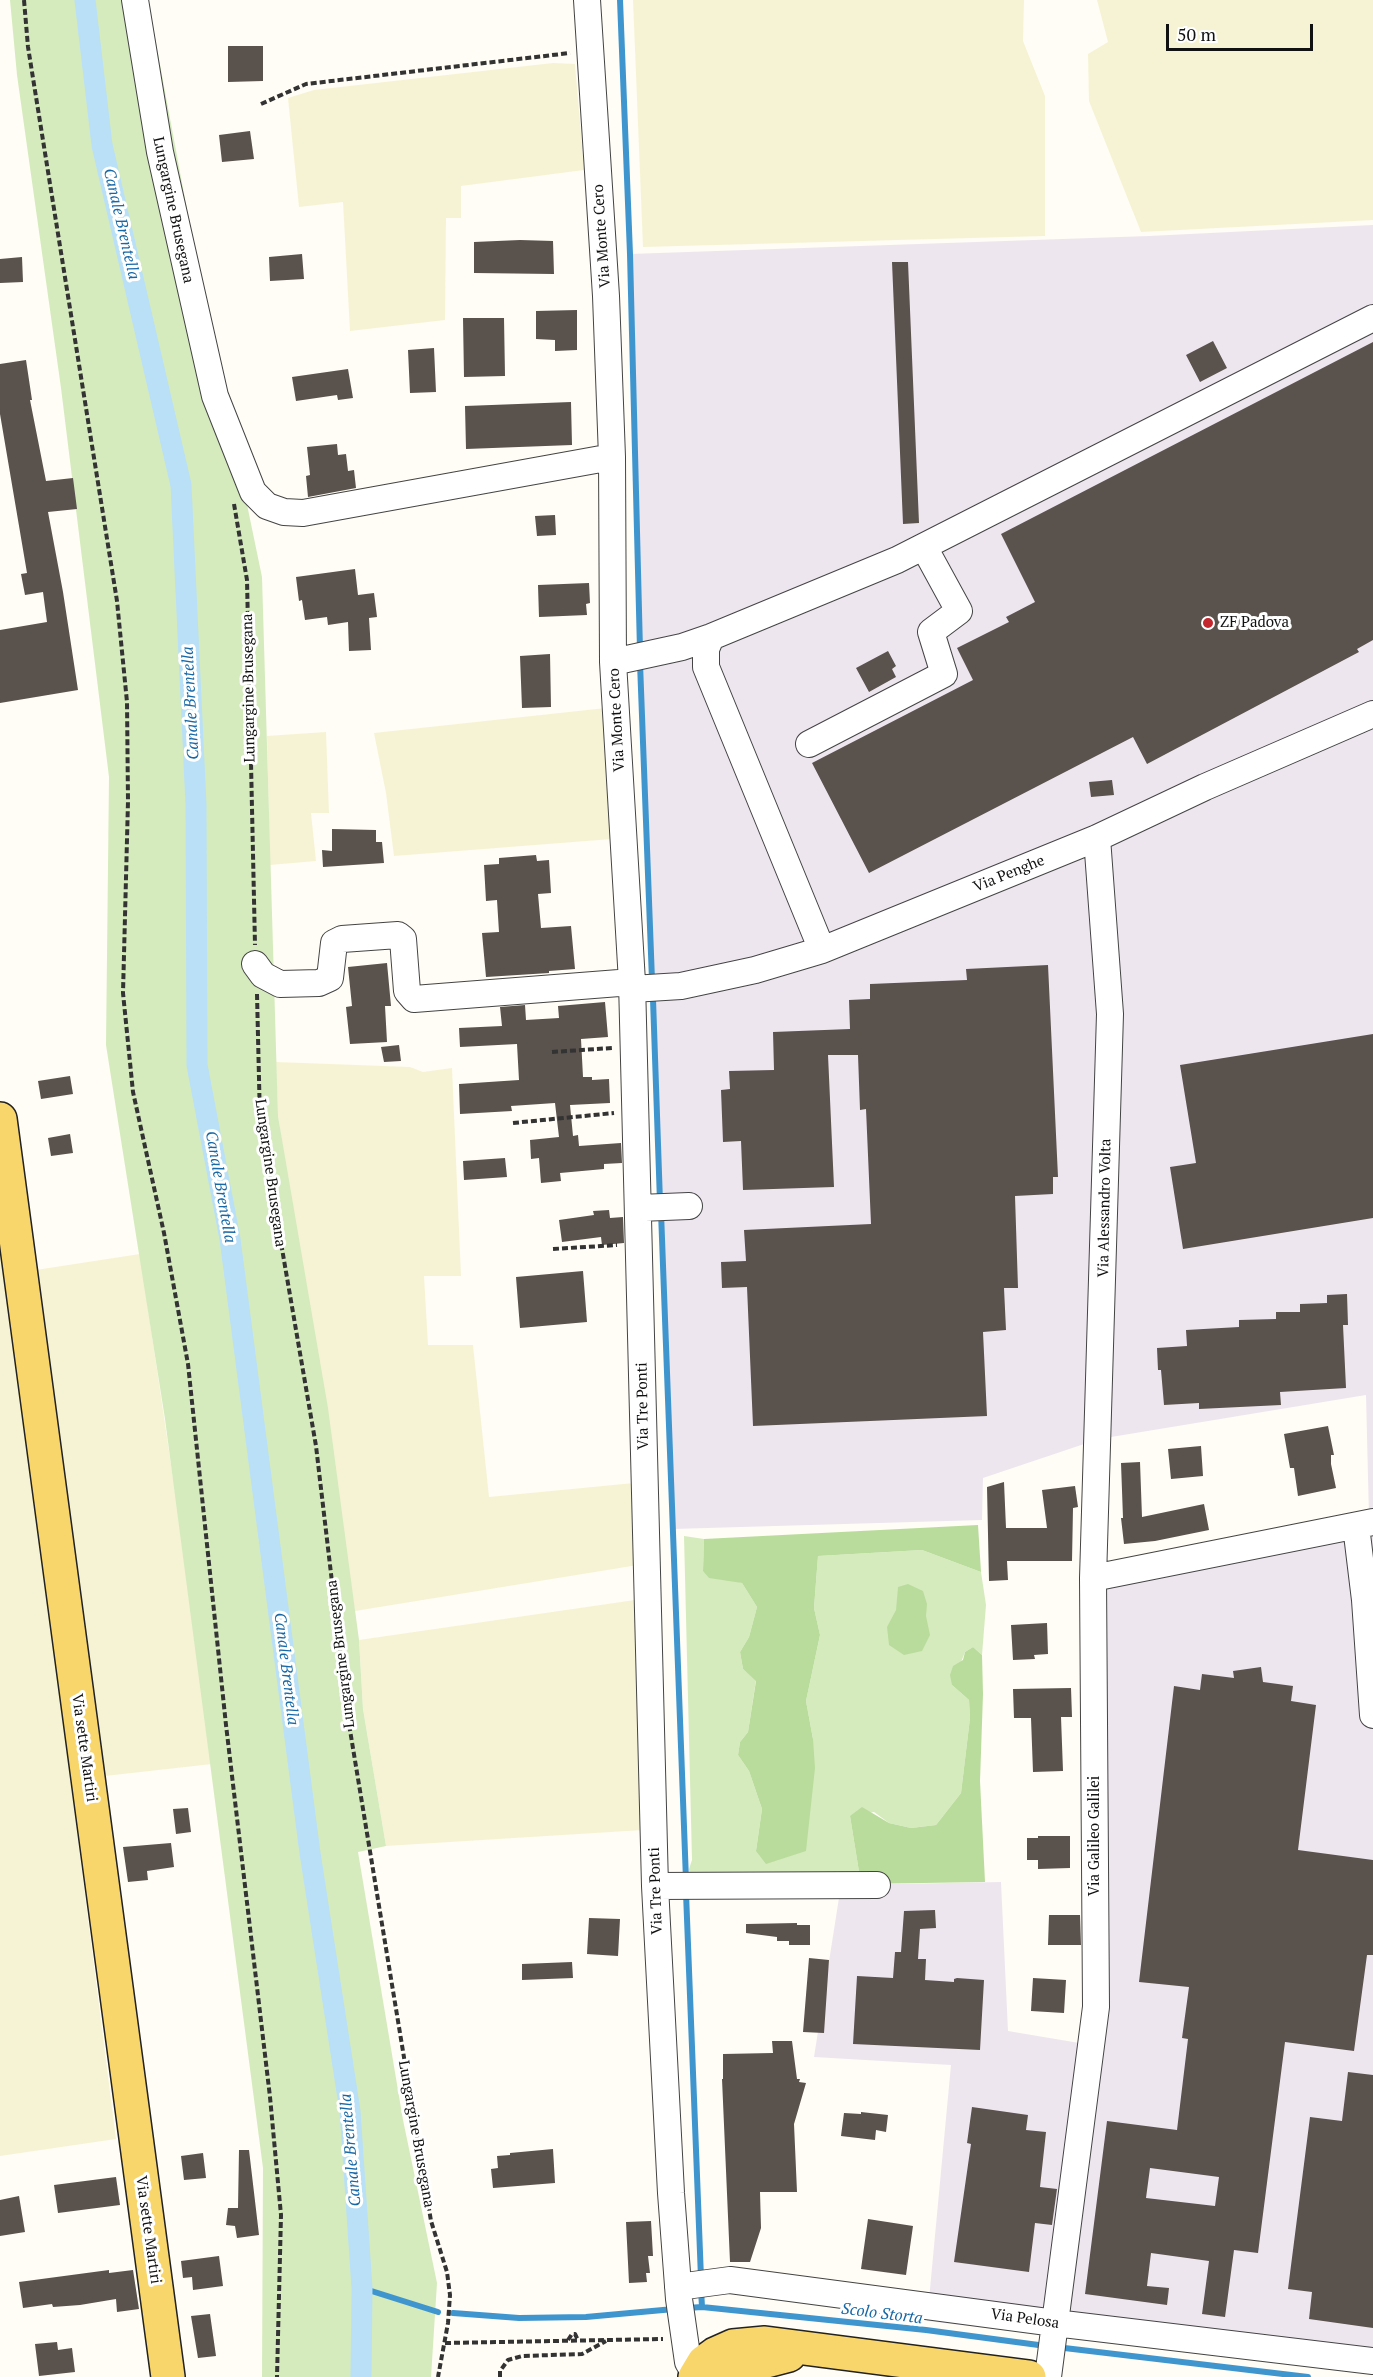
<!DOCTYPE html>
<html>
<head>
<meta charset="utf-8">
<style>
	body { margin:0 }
	#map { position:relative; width:1373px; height:2377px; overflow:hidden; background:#fffdf5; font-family:"PT Serif",serif }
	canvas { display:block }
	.scale { position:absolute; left:1166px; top:24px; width:147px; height:27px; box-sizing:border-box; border:3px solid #111; border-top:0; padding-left:8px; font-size:18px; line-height:21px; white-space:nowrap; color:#111; -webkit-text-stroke:4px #fff; paint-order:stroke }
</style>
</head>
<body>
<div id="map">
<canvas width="1373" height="2377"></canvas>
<div class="scale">50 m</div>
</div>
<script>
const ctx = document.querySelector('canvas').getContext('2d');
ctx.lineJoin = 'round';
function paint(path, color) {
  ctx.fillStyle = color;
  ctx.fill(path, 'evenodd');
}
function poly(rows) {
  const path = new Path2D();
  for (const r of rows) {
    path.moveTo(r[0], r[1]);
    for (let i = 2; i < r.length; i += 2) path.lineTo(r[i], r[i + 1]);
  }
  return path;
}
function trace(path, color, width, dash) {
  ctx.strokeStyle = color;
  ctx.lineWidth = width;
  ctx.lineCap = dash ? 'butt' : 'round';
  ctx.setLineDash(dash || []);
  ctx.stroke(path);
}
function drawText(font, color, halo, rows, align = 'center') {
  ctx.font = font + ' "PT Serif",serif';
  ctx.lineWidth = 6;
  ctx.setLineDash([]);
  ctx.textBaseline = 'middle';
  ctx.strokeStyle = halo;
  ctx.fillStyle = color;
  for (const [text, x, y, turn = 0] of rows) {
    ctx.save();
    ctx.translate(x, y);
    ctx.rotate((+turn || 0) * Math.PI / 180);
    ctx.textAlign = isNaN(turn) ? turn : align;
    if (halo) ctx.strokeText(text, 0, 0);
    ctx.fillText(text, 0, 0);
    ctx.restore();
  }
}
const industrial = poly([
	[1373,225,1373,2374,927,2321,951,2065,814,2057,841,1885,1001,1882,1008,2031,1091,2045,1096,1571,1369,1517,1366,1395,1099,1439,983,1478,982,1520,673,1529,641,682,630,254,1149,236]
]);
const farmland = poly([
	[633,0,1024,0,1023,41,1045,96,1045,236,643,247],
	[1097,0,1373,0,1373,220,1141,232,1089,101,1088,54,1108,42],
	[553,63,575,64,584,170,461,186,461,218,446,218,445,320,350,331,343,202,299,207,288,98,314,90],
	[606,708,612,839,394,856,386,793,374,733],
	[326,732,329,813,311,813,316,861,270,865,267,736],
	[276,1062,410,1067,423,1072,452,1068,461,1276,424,1276,428,1345,473,1345,489,1497,634,1483,638,1565,355,1611,278,1116],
	[0,1251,6,1274,116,2139,0,2156],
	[140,1254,179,1519,212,1764,105,1776,36,1270],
	[635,1600,643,1830,386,1846,363,1709,359,1640]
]);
const green = poly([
	[10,0,148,0,196,258,262,577,278,1116,328,1408,359,1640,363,1709,386,1846,358,1852,403,2120,437,2283,431,2377,262,2377,263,2168,165,1419,106,1045,109,777,61,388,17,75],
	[684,1536,704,1539,703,1571,742,1583,757,1607,749,1637,740,1652,743,1669,756,1680,748,1732,740,1742,738,1755,749,1771,762,1809,756,1851,813,1739,806,1701,820,1635,814,1608,818,1556,922,1550,981,1572,986,1605,982,1655,973,1647,965,1652,952,1685,969,1700,970,1718,961,1793,936,1825,911,1828,889,1823,874,1812,850,1816,861,1884,690,1879,689,1869,692,1860]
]);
const forest = poly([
	[978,1525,981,1572,922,1550,818,1556,814,1608,820,1635,806,1701,813,1739,815,1768,806,1851,766,1864,756,1851,762,1809,749,1771,738,1755,740,1742,748,1732,756,1681,743,1669,740,1652,749,1637,757,1607,742,1583,709,1578,703,1571,704,1539],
	[908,1584,923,1591,927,1604,926,1616,930,1635,922,1651,904,1655,889,1645,887,1627,896,1610,898,1587],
	[973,1647,982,1655,983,1694,980,1781,985,1882,861,1884,850,1816,862,1807,889,1823,911,1828,936,1825,961,1793,970,1718,969,1700,952,1685,950,1675,953,1666,963,1660,965,1652]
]);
const stream = poly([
	[620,0,630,254,640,650],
	[640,663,652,980],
	[653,999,660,1202],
	[661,1212,686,1880],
	[686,1893,701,2278],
	[362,2288,438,2312],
	[701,2289,702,2307],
	[687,2308,702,2307,926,2330,1046,2346],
	[453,2313,519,2318,586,2317,674,2309],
	[1056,2347,1308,2377]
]);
const canal = poly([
	[85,0,102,145,181,485,196,805,197,1065,230,1239,310,1853,350,2111,362,2288,361,2377]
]);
const building = poly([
	[228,46,263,46,263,81,228,82],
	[250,131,254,159,222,162,219,135],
	[520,240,553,241,554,274,474,273,474,242],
	[302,254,304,279,270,281,269,257],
	[22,257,23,282,0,283,0,259],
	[892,262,908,262,919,523,903,524],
	[577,310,577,350,555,351,555,340,536,339,536,311],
	[463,318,504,318,505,376,464,377],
	[1213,341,1227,368,1200,382,1186,355],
	[1373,342,1373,640,1357,649,1359,652,1147,764,1133,737,869,873,812,763,973,680,957,648,1009,622,1006,617,1035,602,1001,534],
	[434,348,436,392,410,393,408,350],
	[26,360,32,400,30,400,46,481,73,478,77,509,48,512,63,592,78,690,0,703,0,630,47,622,43,592,25,595,21,574,27,573,0,414,0,364],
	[348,369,353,398,338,400,337,395,296,401,292,377],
	[571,402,572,445,466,449,465,406],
	[337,444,338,455,346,454,348,471,354,470,356,488,308,497,306,476,310,475,307,447],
	[555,515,556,535,537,536,535,516],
	[355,569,358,595,374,593,377,617,369,618,371,650,349,651,348,622,328,625,327,617,305,620,302,600,299,601,296,577],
	[589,583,590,603,586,604,587,615,539,617,538,585],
	[888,651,896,666,892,669,896,677,869,692,856,668],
	[550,654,551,707,522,708,520,656],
	[1112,780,1114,795,1091,797,1089,782],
	[332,829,376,830,376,842,382,842,384,863,323,867,322,850,332,851],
	[536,855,537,861,549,860,551,893,538,894,541,928,571,926,575,969,549,971,549,973,486,977,482,933,499,932,497,900,486,901,484,865,499,864,499,858],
	[387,963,391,1006,385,1006,387,1042,350,1044,346,1007,352,1006,348,967],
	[1048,965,1058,1177,1053,1177,1053,1194,1015,1196,1018,1288,1004,1288,1006,1330,983,1332,987,1416,753,1426,747,1287,722,1288,721,1262,746,1261,744,1230,871,1224,866,1109,860,1110,858,1055,828,1055,834,1187,743,1190,741,1141,723,1142,721,1090,730,1089,729,1071,774,1070,773,1032,850,1029,849,1000,870,999,870,984,967,980,966,969],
	[605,1002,608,1037,581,1039,583,1077,592,1077,592,1080,609,1079,610,1103,570,1105,573,1136,578,1135,579,1146,621,1143,622,1163,604,1164,604,1169,560,1173,561,1181,541,1183,539,1158,531,1159,530,1140,559,1137,555,1103,511,1106,512,1111,460,1114,459,1084,519,1080,517,1044,460,1047,459,1028,502,1026,500,1007,525,1005,526,1020,559,1018,558,1006],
	[1373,1034,1373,1218,1183,1249,1170,1167,1196,1163,1180,1065],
	[399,1045,401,1061,384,1062,381,1047],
	[70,1076,73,1094,41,1099,38,1081],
	[70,1134,73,1153,51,1156,48,1138],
	[505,1158,507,1177,464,1180,463,1161],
	[609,1210,610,1218,623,1217,624,1243,602,1245,601,1237,562,1242,559,1220,594,1215,593,1211],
	[583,1271,587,1322,520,1328,516,1277],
	[1347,1294,1348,1325,1343,1325,1346,1388,1280,1392,1281,1405,1199,1409,1199,1403,1164,1405,1161,1370,1158,1370,1157,1348,1187,1346,1186,1330,1239,1327,1239,1320,1276,1319,1276,1312,1300,1312,1300,1304,1327,1303,1327,1295],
	[1328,1426,1334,1455,1331,1455,1331,1464,1336,1488,1298,1496,1294,1468,1290,1468,1284,1434],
	[1201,1446,1203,1476,1171,1479,1168,1449],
	[1140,1462,1142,1517,1204,1504,1209,1530,1155,1541,1124,1544,1121,1518,1123,1518,1121,1463],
	[1004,1482,1006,1528,1047,1528,1042,1490,1075,1486,1078,1507,1073,1508,1072,1561,1007,1561,1008,1580,989,1581,987,1487],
	[1047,1623,1048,1654,1034,1655,1035,1659,1013,1660,1011,1625],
	[1261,1667,1263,1682,1293,1686,1291,1701,1316,1705,1298,1850,1373,1860,1373,1955,1367,1955,1354,2051,1285,2042,1258,2253,1234,2250,1225,2317,1202,2314,1209,2261,1151,2253,1147,2286,1169,2288,1167,2305,1085,2294,1107,2121,1177,2130,1188,2039,1182,2038,1189,1987,1139,1982,1174,1686,1200,1690,1202,1674,1234,1678,1233,1671],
	[1150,2168,1219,2177,1215,2206,1146,2198],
	[1071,1688,1072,1717,1061,1717,1063,1771,1033,1772,1031,1718,1014,1718,1013,1689],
	[188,1808,191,1832,176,1834,173,1809],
	[1038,1836,1070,1836,1070,1868,1038,1869,1038,1860,1027,1860,1027,1838,1038,1838],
	[171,1843,174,1867,147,1871,148,1880,128,1882,123,1847],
	[935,1910,936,1928,920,1929,918,1959,926,1959,925,1980,954,1982,954,1979,957,1978,984,1980,980,2050,853,2044,857,1976,893,1978,895,1952,901,1952,904,1911],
	[1049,1915,1080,1915,1081,1945,1048,1945],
	[589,1918,620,1919,618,1956,587,1954],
	[797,1923,797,1925,810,1925,810,1945,789,1945,789,1941,777,1941,777,1937,746,1933,746,1924],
	[809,1958,829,1960,824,2033,803,2032],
	[572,1962,573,1978,522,1980,522,1964],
	[1033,1978,1066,1980,1064,2013,1031,2011],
	[772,2041,792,2041,797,2079,800,2079,799,2082,806,2083,794,2124,797,2192,760,2192,761,2228,750,2262,730,2262,722,2079,723,2079,723,2054,773,2053],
	[1348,2072,1373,2075,1373,2328,1309,2319,1312,2292,1288,2289,1310,2117,1342,2121],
	[972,2107,1028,2115,1026,2130,1046,2132,1040,2187,1057,2189,1052,2225,1035,2223,1029,2272,954,2262,971,2144,967,2143],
	[861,2112,888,2115,886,2132,876,2130,875,2140,841,2136,844,2113,861,2114],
	[553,2149,555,2183,493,2188,491,2169,498,2168,497,2156,510,2155,510,2153],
	[239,2150,249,2150,259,2235,237,2238,235,2226,226,2225,228,2208,238,2208],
	[203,2153,206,2178,184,2180,181,2156],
	[116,2177,120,2205,58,2213,54,2185],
	[19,2196,25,2232,0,2236,0,2200],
	[868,2219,913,2226,906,2275,861,2269],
	[651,2221,653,2256,648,2256,650,2273,646,2273,647,2282,629,2283,626,2222],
	[219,2256,223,2286,193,2290,192,2277,183,2278,181,2261],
	[109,2270,109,2273,133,2270,139,2309,117,2312,116,2299,80,2305,53,2307,52,2304,23,2308,19,2282],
	[210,2314,216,2356,198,2358,191,2316],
	[57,2342,58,2350,72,2348,75,2372,39,2376,35,2344]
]);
const path = poly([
	[24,0,28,47,117,601,127,702,128,801,123,993,133,1092,164,1233,188,1364,226,1725,270,2097,281,2215,277,2377],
	[261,104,306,84,570,53],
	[234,504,247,580,255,945],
	[257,994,260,1121,316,1446,348,1718,431,2221,447,2272,450,2295,448,2323,438,2377],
	[552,1052,612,1048],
	[513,1123,614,1113],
	[553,1249,617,1245],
	[568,2340,572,2334,575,2334,578,2340],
	[445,2343,663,2339],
	[500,2377,500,2371,508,2360,522,2356,582,2354,606,2341]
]);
const minor = poly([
	[135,0,160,152,215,396,253,492,267,506,284,512,303,513,612,457],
	[587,0,606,296,612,457,613,662,632,982,655,1886,671,2193,679,2299,688,2362,697,2377],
	[711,637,706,649,706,667,822,950],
	[613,662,682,647,711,637,897,560,1373,318],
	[809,744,944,674,931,632,959,611,924,547],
	[255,964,263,975,280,984,319,983,330,978,334,943,342,939,398,935,403,939,407,991,414,999,632,982],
	[632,989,681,986,755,970,822,950,1097,838,1205,787,1373,714],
	[639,1208,689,1206],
	[1356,1526,1365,1600,1373,1715],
	[1093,1578,1373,1522],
	[655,1886,877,1885],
	[678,2287,730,2280,1055,2323,1373,2361],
	[1048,2377,1096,2007,1093,1578,1110,1014,1097,838]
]);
const major = poly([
	[0,1119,168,2377],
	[695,2377,704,2362,715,2354,733,2346,765,2343,1029,2377],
	[730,2377,755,2364,789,2355]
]);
const markers = [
	[1208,623,6,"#c4262e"]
];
const streetNames = [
	["Lungargine Brusegana",173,210,78],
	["Via Monte Cero",602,236,-94],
	["Lungargine Brusegana",249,688,-91],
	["Via Monte Cero",617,720,-93],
	["Via Penghe",1009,874,-22],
	["Lungargine Brusegana",270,1173,82],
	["Via Alessandro Volta",1105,1208,-89],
	["Via Tre Ponti",643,1406,-91],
	["Lungargine Brusegana",341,1654,-97],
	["Via sette Martiri",84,1748,82],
	["Via Galileo Galilei",1095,1836,-90],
	["Via Tre Ponti",656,1891,-92],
	["Lungargine Brusegana",416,2134,80],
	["Via sette Martiri",148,2230,82],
	["Via Pelosa",1025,2319,8]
];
const poiNames = [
	["ZF Padova",1220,623]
];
const waterNames = [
	["Canale Brentella",121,224,77],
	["Canale Brentella",191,703,-93],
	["Canale Brentella",220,1187,80],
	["Canale Brentella",286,1669,83],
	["Canale Brentella",351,2150,-95],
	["Scolo Storta",882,2314,7]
];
paint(industrial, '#eee6ef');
paint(farmland, '#f6f3d4');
paint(green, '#d5ebbd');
paint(forest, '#b9dc9c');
trace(stream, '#3f96cf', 6);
trace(canal, '#b9e0f7', 21);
paint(building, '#5a524d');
trace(minor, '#444', 28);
trace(major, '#222', 36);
trace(path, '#333', 4, [6, 3]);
trace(minor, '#fff', 26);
trace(major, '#f9d66b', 33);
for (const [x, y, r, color] of markers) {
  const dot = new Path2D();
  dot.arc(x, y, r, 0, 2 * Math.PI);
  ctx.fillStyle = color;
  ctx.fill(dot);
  trace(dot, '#fff', 2);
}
drawText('15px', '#111', '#fff', streetNames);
drawText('15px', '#111', '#fff', poiNames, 'left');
drawText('italic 16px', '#1768a6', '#fff', waterNames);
</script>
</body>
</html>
